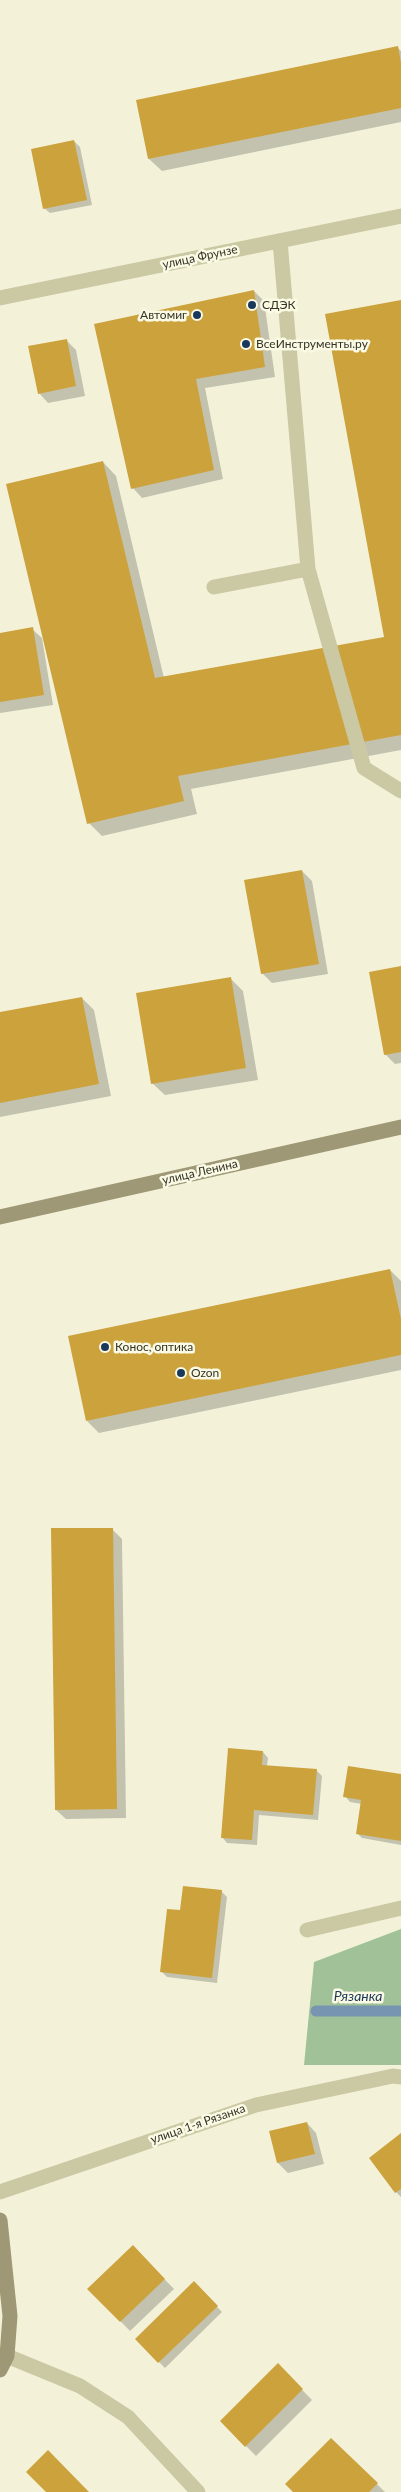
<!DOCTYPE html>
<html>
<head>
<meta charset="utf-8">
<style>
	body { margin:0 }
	canvas { display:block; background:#f3f2d9 }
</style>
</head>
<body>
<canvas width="401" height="2492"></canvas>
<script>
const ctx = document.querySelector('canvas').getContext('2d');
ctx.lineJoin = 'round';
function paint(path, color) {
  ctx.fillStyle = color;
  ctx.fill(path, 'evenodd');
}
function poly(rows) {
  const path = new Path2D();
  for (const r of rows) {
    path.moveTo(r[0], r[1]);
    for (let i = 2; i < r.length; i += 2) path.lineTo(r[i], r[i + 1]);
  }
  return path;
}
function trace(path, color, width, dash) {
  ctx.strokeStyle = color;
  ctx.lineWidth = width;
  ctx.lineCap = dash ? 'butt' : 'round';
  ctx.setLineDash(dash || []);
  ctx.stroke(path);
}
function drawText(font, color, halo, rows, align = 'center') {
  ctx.font = font + ' Lato,sans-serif';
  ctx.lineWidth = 5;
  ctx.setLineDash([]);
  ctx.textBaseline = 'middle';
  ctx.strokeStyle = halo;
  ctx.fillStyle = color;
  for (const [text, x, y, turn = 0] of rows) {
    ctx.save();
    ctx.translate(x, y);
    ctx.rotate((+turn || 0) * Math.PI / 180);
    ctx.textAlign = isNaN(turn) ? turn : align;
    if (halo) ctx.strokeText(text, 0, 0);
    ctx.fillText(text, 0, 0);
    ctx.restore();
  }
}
const green = poly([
	[401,1929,401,2065,304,2065,314,1962]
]);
const shadow = poly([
	[397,47,401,51,401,122,162,171,149,159,137,101],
	[74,141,80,147,92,205,50,213,44,208],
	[254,291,264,301,275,377,205,388,223,479,142,498,133,488,95,325],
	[401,302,401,750,191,789,197,814,102,836,89,823,103,462,116,476,164,678,385,638],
	[66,340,76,350,85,396,48,403,39,393],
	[32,629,42,638,53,705,0,713,0,634],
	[302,871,312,881,328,974,272,983,262,973],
	[401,968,401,1063,395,1064,385,1054],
	[231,979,243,991,258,1080,165,1095,152,1083],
	[82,998,94,1010,111,1096,0,1117,0,1014],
	[390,1270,401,1281,401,1370,99,1433,87,1421],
	[112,1529,122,1539,126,1818,66,1819,56,1810],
	[263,1752,268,1758,267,1766,316,1770,322,1776,318,1820,259,1815,257,1845,227,1843,222,1837],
	[401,1775,401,1845,362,1838,357,1833,362,1804,350,1802,345,1796],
	[221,1891,227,1897,217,1983,167,1977,161,1971,181,1912],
	[307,2123,316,2133,324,2164,288,2173,278,2163,271,2132],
	[401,2135,401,2197,396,2192],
	[133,2247,174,2289,130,2331,89,2289],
	[194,2283,222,2312,165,2368,136,2339],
	[278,2365,312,2400,256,2456,221,2421],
	[331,2439,385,2492,295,2492]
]);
const stream = poly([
	[316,2011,401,2011]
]);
const building = poly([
	[398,46,401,63,401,108,148,159,136,100],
	[74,140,87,200,43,209,31,149],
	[254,290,265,367,196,379,214,470,131,489,94,324],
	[401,300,401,735,178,776,184,801,87,824,6,484,103,461,155,678,384,637,325,314],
	[67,339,76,386,38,394,28,346],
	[33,627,44,695,0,702,0,633],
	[302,870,319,964,261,974,244,880],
	[401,966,401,1052,384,1055,369,972],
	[231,977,246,1068,151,1084,136,993],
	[82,997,99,1084,0,1103,0,1012],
	[390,1269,401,1319,401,1355,86,1421,68,1336],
	[51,1528,113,1528,117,1809,55,1810],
	[228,1748,263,1751,262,1765,317,1769,313,1815,254,1810,252,1840,221,1838],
	[348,1766,401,1774,401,1841,356,1834,361,1800,343,1797],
	[183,1886,222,1890,212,1978,160,1972,167,1909,180,1910],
	[307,2122,315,2154,277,2163,269,2131],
	[401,2133,401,2189,395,2193,369,2158],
	[133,2245,165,2279,120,2322,87,2289],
	[194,2281,218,2306,158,2363,135,2339],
	[278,2363,303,2389,245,2447,220,2421],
	[331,2438,378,2483,369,2492,293,2492,285,2484],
	[48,2450,89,2492,46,2492,26,2472]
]);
const lane = poly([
	[308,569,364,768,401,791],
	[214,587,308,569,280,241]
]);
const street = poly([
	[0,298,401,216],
	[307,1930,401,1908],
	[0,2192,256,2105,393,2076,401,2077],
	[7,2356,80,2386,128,2417,198,2492]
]);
const secondary = poly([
	[0,1217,401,1127],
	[0,2220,10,2316,7,2356,0,2370]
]);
const markers = [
	[252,305,5,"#1a385a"],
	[197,315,5,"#1a385a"],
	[246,344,5,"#1a385a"],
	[105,1347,5,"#1a385a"],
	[181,1373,5,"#1a385a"]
];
const streetNames = [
	["улица Фрунзе",200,257,-12],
	["улица Ленина",200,1172,-13],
	["улица 1-я Рязанка",198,2124,-19]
];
const poiNames = [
	["СДЭК",262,305],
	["Автомиг",187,315,"right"],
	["ВсеИнструменты.ру",256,344],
	["Конос, оптика",115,1347],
	["Ozon",191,1373]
];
const waterNames = [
	["Рязанка",358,1996]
];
paint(green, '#a1c298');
paint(shadow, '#0003');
trace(stream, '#7794b1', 11);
paint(building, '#cca23d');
trace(lane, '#cbc8a4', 15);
trace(street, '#cbc8a4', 15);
trace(secondary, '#9f9876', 15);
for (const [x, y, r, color] of markers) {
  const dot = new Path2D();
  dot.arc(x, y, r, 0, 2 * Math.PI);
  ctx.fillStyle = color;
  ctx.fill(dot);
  trace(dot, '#fafae5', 2);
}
drawText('12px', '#363326', '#fafae5', streetNames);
drawText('12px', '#363326', '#fafae5', poiNames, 'left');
drawText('italic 14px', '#1a385a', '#fafae5', waterNames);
</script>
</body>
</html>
